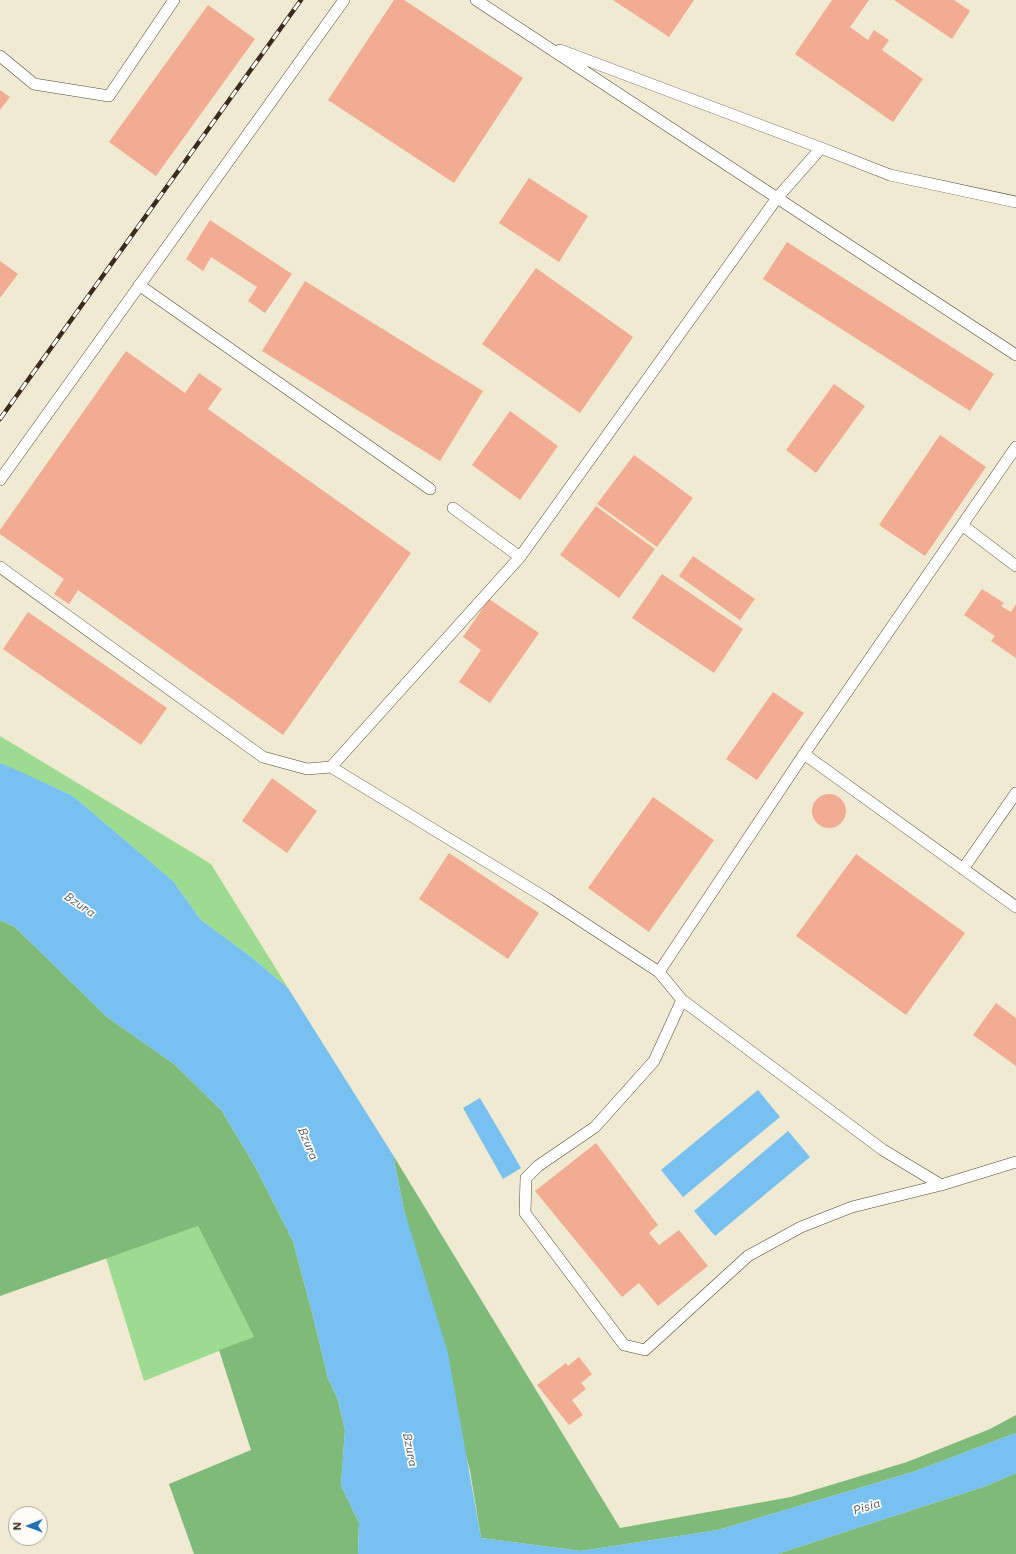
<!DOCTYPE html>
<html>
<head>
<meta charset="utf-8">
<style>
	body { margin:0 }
	#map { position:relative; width:1016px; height:1554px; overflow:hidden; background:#efead1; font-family:Mali,sans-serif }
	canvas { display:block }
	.north { position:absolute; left:8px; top:1506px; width:40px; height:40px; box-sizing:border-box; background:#fdfcf7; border:1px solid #afa8a0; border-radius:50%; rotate:269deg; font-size:11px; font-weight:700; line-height:16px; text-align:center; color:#3b2a1e }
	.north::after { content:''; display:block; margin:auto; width:14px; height:18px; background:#1f6fb2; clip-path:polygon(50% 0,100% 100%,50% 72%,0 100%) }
</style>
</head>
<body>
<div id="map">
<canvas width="1016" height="1554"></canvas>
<div class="north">N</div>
</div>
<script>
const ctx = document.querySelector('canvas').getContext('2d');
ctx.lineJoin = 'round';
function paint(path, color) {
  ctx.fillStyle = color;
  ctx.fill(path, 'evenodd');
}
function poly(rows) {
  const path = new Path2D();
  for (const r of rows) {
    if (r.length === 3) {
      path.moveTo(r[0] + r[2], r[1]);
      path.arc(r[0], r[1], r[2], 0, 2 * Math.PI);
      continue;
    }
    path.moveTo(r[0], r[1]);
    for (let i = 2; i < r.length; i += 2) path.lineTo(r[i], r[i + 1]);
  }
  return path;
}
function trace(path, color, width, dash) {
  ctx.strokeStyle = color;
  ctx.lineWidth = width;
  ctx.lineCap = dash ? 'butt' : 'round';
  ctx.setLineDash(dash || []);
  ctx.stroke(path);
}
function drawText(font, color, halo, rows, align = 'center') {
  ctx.font = font + ' Mali,sans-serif';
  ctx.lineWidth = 3.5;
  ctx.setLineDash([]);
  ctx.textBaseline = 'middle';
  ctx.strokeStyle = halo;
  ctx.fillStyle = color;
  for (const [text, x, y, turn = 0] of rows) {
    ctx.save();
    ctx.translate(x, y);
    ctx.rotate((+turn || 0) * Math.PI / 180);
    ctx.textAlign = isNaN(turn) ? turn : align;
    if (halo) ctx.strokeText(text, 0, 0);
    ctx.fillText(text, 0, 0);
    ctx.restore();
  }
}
const green = poly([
	[0,736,211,864,288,988,250,956,201,920,173,881,73,796,0,763],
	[198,1226,254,1337,144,1381,106,1258]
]);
const forest = poly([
	[0,920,15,927,107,1017,174,1064,222,1111,256,1168,293,1241,313,1316,328,1378,338,1400,345,1430,341,1485,359,1523,358,1554,194,1554,169,1484,251,1450,219,1350,254,1337,198,1226,0,1296],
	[393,1155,620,1528,791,1497,907,1462,990,1429,1016,1415,1016,1433,913,1472,718,1530,581,1551,481,1538,470,1471,404,1210],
	[1016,1473,1016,1554,777,1554,986,1486]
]);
const water = poly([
	[0,763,19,771,73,796,173,881,201,920,250,956,288,988,393,1155,404,1210,448,1353,481,1538,581,1551,718,1530,913,1472,1016,1433,1016,1473,986,1486,777,1554,358,1554,359,1523,341,1485,345,1430,338,1400,328,1378,313,1316,293,1241,256,1168,222,1111,174,1064,107,1017,15,927,0,920],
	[758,1090,780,1117,683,1197,661,1170],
	[480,1098,521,1168,503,1179,463,1108],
	[788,1131,810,1157,715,1236,694,1211]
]);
const building = poly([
	[394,0,404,0,523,78,454,183,328,100],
	[613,0,694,0,669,37],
	[832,0,869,0,850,27,868,40,874,30,889,40,882,50,923,79,893,122,795,54],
	[894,0,954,0,970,11,952,39],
	[208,5,255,39,156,176,109,142],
	[0,90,10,97,0,110],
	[529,178,588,216,559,262,499,223],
	[210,220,292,274,265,313,248,301,257,287,211,257,203,271,186,259],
	[787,242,994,374,970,411,763,279],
	[0,261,18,274,0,298],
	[536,268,633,337,580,413,482,344],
	[305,281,483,391,440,461,262,351],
	[126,351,185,393,199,373,222,389,208,409,411,553,283,735,78,590,69,604,54,594,64,579,0,534,0,530],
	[834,384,865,406,816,473,786,450],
	[510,411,558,446,520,500,472,465],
	[940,435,986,467,925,556,879,525],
	[634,455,693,498,657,547,597,504],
	[596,506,655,549,619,598,560,555],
	[693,556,755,599,740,620,679,576],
	[662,574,743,629,714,673,632,618],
	[982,589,1004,603,1001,606,1011,612,1016,604,1016,658,991,641,995,636,964,615],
	[489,599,539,633,490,703,459,682,481,650,463,637],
	[28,612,167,708,141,745,3,649],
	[773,692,804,713,757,780,726,759],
	[272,778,317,811,287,853,242,821],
	[829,811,17],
	[653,797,714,840,649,932,588,888],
	[449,853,539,913,508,959,419,899],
	[856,854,965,933,906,1015,796,936],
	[996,1003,1016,1018,1016,1066,973,1035],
	[596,1143,658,1225,649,1233,659,1245,679,1230,708,1266,658,1306,639,1283,622,1297,535,1191],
	[579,1357,592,1374,581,1383,586,1389,572,1400,583,1415,569,1425,537,1385,566,1363,568,1366]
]);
const service = poly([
	[476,0,1016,355],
	[560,50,821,148,890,175,1016,202],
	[0,56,34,84,109,96,174,0],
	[139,285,430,489],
	[0,480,344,0],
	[453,508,520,557],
	[962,525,1016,566],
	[0,567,263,757,307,769,331,767,520,557,777,198,821,148],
	[804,754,1016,907],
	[331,767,546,898,659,972,682,1000,883,1150,941,1185],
	[963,869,1016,793],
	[659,972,804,754,1016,447],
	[682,1000,654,1061,595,1127,538,1166,526,1178,525,1213,624,1345,645,1350,748,1256,801,1227,852,1207,941,1185,1016,1162]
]);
const rail = poly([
	[0,419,301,0]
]);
const waterNames = [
	["Bzura",80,905,34],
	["Bzura",308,1144,67],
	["Bzura",410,1450,79],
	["Pisia",867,1507,-18]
];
paint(green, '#9ddb90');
paint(forest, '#7ebb7a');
paint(water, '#77c0f0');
paint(building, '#f2ac92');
trace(service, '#564739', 12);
trace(service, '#fff', 11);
trace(rail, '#3b2a1e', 4.5);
trace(rail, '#fdfcf7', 3, [9]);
drawText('italic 12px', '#505e68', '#fdfcf7', waterNames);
</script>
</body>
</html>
